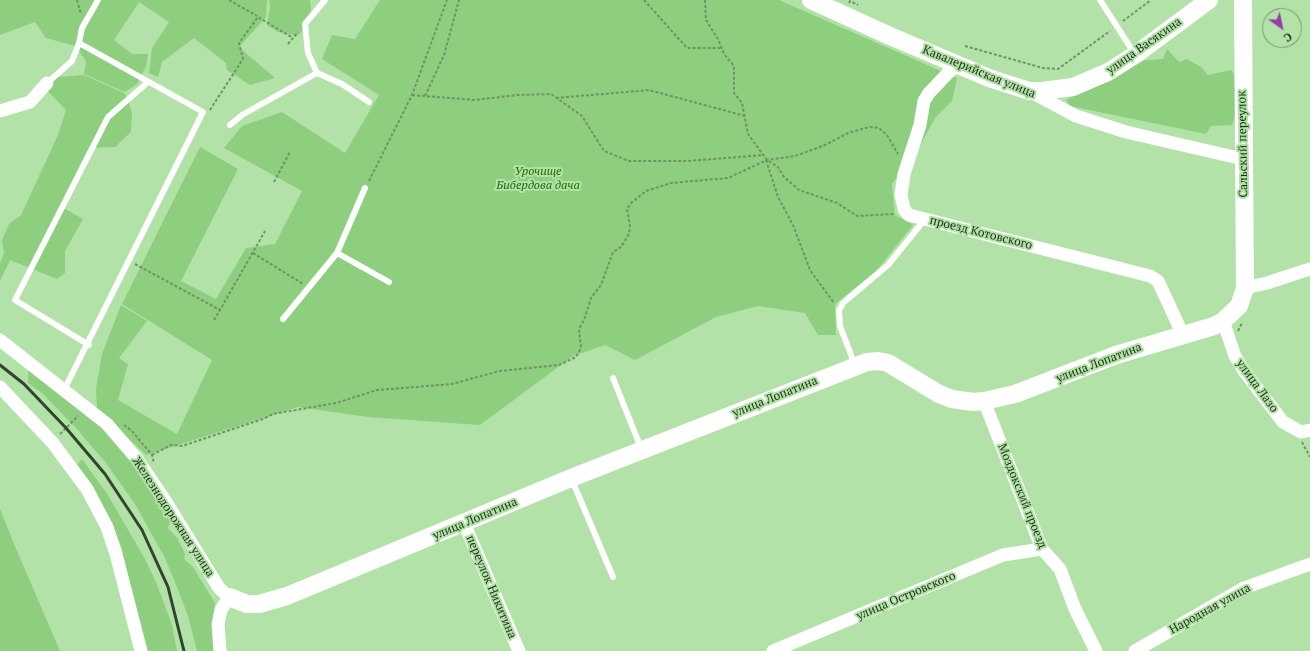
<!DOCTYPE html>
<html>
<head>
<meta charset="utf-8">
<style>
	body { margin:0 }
	#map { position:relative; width:1310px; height:651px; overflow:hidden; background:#b2e2a7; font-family:"PT Serif",serif }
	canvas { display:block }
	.north { position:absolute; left:1262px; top:8px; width:40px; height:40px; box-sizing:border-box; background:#b2e2a7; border:1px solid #769a6e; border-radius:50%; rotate:147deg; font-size:11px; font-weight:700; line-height:16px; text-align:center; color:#1d2f18 }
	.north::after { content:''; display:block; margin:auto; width:14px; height:18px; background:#963eaa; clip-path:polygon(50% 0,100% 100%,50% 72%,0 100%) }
</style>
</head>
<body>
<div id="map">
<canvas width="1310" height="651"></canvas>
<div class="north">С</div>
</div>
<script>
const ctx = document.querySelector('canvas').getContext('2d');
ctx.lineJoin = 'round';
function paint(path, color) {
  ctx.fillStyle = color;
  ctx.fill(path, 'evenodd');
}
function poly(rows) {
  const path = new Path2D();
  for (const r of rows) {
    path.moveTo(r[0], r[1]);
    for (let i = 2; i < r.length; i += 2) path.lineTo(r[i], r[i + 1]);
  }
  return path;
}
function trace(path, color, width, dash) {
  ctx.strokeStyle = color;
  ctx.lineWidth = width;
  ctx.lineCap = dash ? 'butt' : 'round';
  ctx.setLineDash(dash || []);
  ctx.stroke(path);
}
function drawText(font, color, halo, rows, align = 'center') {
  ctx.font = font + ' "PT Serif",serif';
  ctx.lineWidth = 4;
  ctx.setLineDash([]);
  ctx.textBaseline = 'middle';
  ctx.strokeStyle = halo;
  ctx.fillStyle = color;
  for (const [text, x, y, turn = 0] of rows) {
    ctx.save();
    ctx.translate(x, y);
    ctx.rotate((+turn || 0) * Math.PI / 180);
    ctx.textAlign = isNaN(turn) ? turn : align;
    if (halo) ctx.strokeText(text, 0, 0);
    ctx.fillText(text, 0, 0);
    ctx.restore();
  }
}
const green = poly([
	[0,0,267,0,266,17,239,47,275,78,250,85,227,70,226,63,194,38,162,62,158,77,149,73,152,48,169,22,139,2,114,40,132,54,148,54,146,67,137,84,125,92,84,74,86,62,76,46,46,38,35,22,0,35],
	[269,0,310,0,312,21,297,36,278,32,267,25,270,7],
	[380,0,779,0,957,78,952,101,935,118,917,151,892,184,895,215,913,225,877,270,835,304,836,335,818,335,805,313,758,306,716,317,635,360,605,345,573,356,480,425,368,417,298,407,146,455,97,409,96,389,102,354,121,305,147,321,119,358,128,364,118,400,177,434,212,360,122,304,200,147,238,169,181,281,216,299,246,248,275,244,302,191,224,148,242,126,282,112,345,153,379,95,322,59,332,35,355,39],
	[1167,49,1179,62,1187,59,1201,67,1208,75,1231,70,1234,75,1236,112,1232,125,1211,126,1206,134,1070,106,1066,100,1138,61,1163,59],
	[84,75,124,93,128,99,132,114,131,132,115,147,89,148,60,206,83,219,65,251,65,273,57,279,10,260,0,281,0,264,4,253,2,240,9,224,21,215,58,135,66,110,45,88,58,77],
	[28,370,92,417,134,461,170,521,168,528,178,539,185,554,184,559,193,567,215,603,213,622,216,651,197,651,188,616,175,582,164,556,135,504,106,463,75,427,42,393,28,383],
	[82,459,108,495,146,561,156,582,172,625,177,651,142,651,126,585,122,548,112,525,77,465],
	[0,509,14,544,60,651,0,651]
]);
const path = poly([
	[77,0,81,14],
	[229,0,257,16],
	[644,0,687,48,721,48],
	[705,0,706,20,718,39,724,54,734,66,734,93,742,103,748,134,767,160,778,167,784,177,799,190,837,203,857,216,894,214],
	[849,3,850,1,858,5],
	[1123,21,1151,0],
	[288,44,298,32],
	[965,46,1043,68,1058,69,1110,31],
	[412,95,475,100,517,95,551,94,582,116,604,151,629,161,688,161,764,155],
	[425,96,444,55,459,0],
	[556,98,649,90,745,116],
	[210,110,243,59,239,43,258,17,293,38],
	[766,160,778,197,793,225,810,270,834,303],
	[369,181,412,95,447,0],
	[274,182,290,152],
	[253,253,303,284],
	[135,264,220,310,265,231],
	[214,320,220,310],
	[1238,331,1242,323],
	[124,425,131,430,152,455,154,463],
	[60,434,78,416],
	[1302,442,1310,457],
	[152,455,171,445,182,446,263,419,273,414,336,403,377,390,452,384,499,371,559,365,576,357,581,348,579,329,584,320,591,298,601,285,613,252,621,247,629,234,630,226,627,209,631,203,646,191,671,183,728,178,767,160,795,156,825,145,848,133,869,127,879,128,887,135,898,154]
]);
const lane = poly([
	[1100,0,1134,53],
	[317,73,342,84,369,102],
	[47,83,72,61,79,43],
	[230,125,242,115,317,73,308,53,305,24,325,0],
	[337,253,389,282],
	[283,319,337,253,365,188],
	[89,345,15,300,108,117,148,82],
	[855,365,840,326,839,310,843,303,888,265,925,219],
	[613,378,641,448],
	[64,390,203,112,79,43,82,28,98,0],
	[572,480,613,577]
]);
const street = poly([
	[954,63,950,71,929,93,924,101,920,125,904,174,901,195,904,209,907,213,909,215,1150,276,1158,281,1183,335],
	[1031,92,1076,116,1126,132,1243,159],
	[0,111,30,102,47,83],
	[1245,288,1267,283,1310,269],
	[1223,321,1235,356,1244,371,1283,422,1301,432,1310,430],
	[0,340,107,424,137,459,166,502,219,588,229,597,221,610,218,624,220,651],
	[0,387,52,442,87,489,107,527,116,554,141,651],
	[984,401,1042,549,1060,569,1075,609,1096,651],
	[464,523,519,651],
	[773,651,1003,555,1042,549],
	[1135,651,1244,588,1310,564]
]);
const secondary = poly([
	[811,0,890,36,989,78,1029,91,1042,91,1073,87,1108,72,1135,55,1209,0],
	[229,597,247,604,259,604,287,596,571,478,867,362,878,361,888,363,939,394,952,399,973,402,984,401,1015,394,1116,355,1214,326,1223,321,1239,306,1245,288,1243,0]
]);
const rail = poly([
	[0,365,24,384,66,428,105,474,142,530,168,587,184,651]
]);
const streetNames = [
	["улица Васякина",1144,46,-35],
	["Кавалерийская улица",979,72,22],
	["Сальский переулок",1243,144,-91],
	["проезд Котовского",981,233,14],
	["улица Лопатина",1099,363,-21],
	["улица Лазо",1257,386,54],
	["улица Лопатина",775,397,-22],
	["Моздокский проезд",1022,496,68],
	["Железнодорожная улица",173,517,57],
	["улица Лопатина",475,519,-23],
	["переулок Никитина",491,587,67],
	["улица Островского",906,596,-23],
	["Народная улица",1210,609,-29]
];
const parkNames = [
	["Урочище",538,172],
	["Бибердова дача",538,186]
];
paint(green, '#8dcf7e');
trace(path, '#709267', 2, [3, 2]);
trace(lane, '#fff', 6);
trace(street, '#fff', 13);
trace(secondary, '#fff', 18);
trace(rail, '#30452a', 3);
drawText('12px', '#1d2f18', '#b2e2a7', streetNames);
drawText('italic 12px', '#1e6a01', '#b2e2a7', parkNames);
</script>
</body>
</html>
